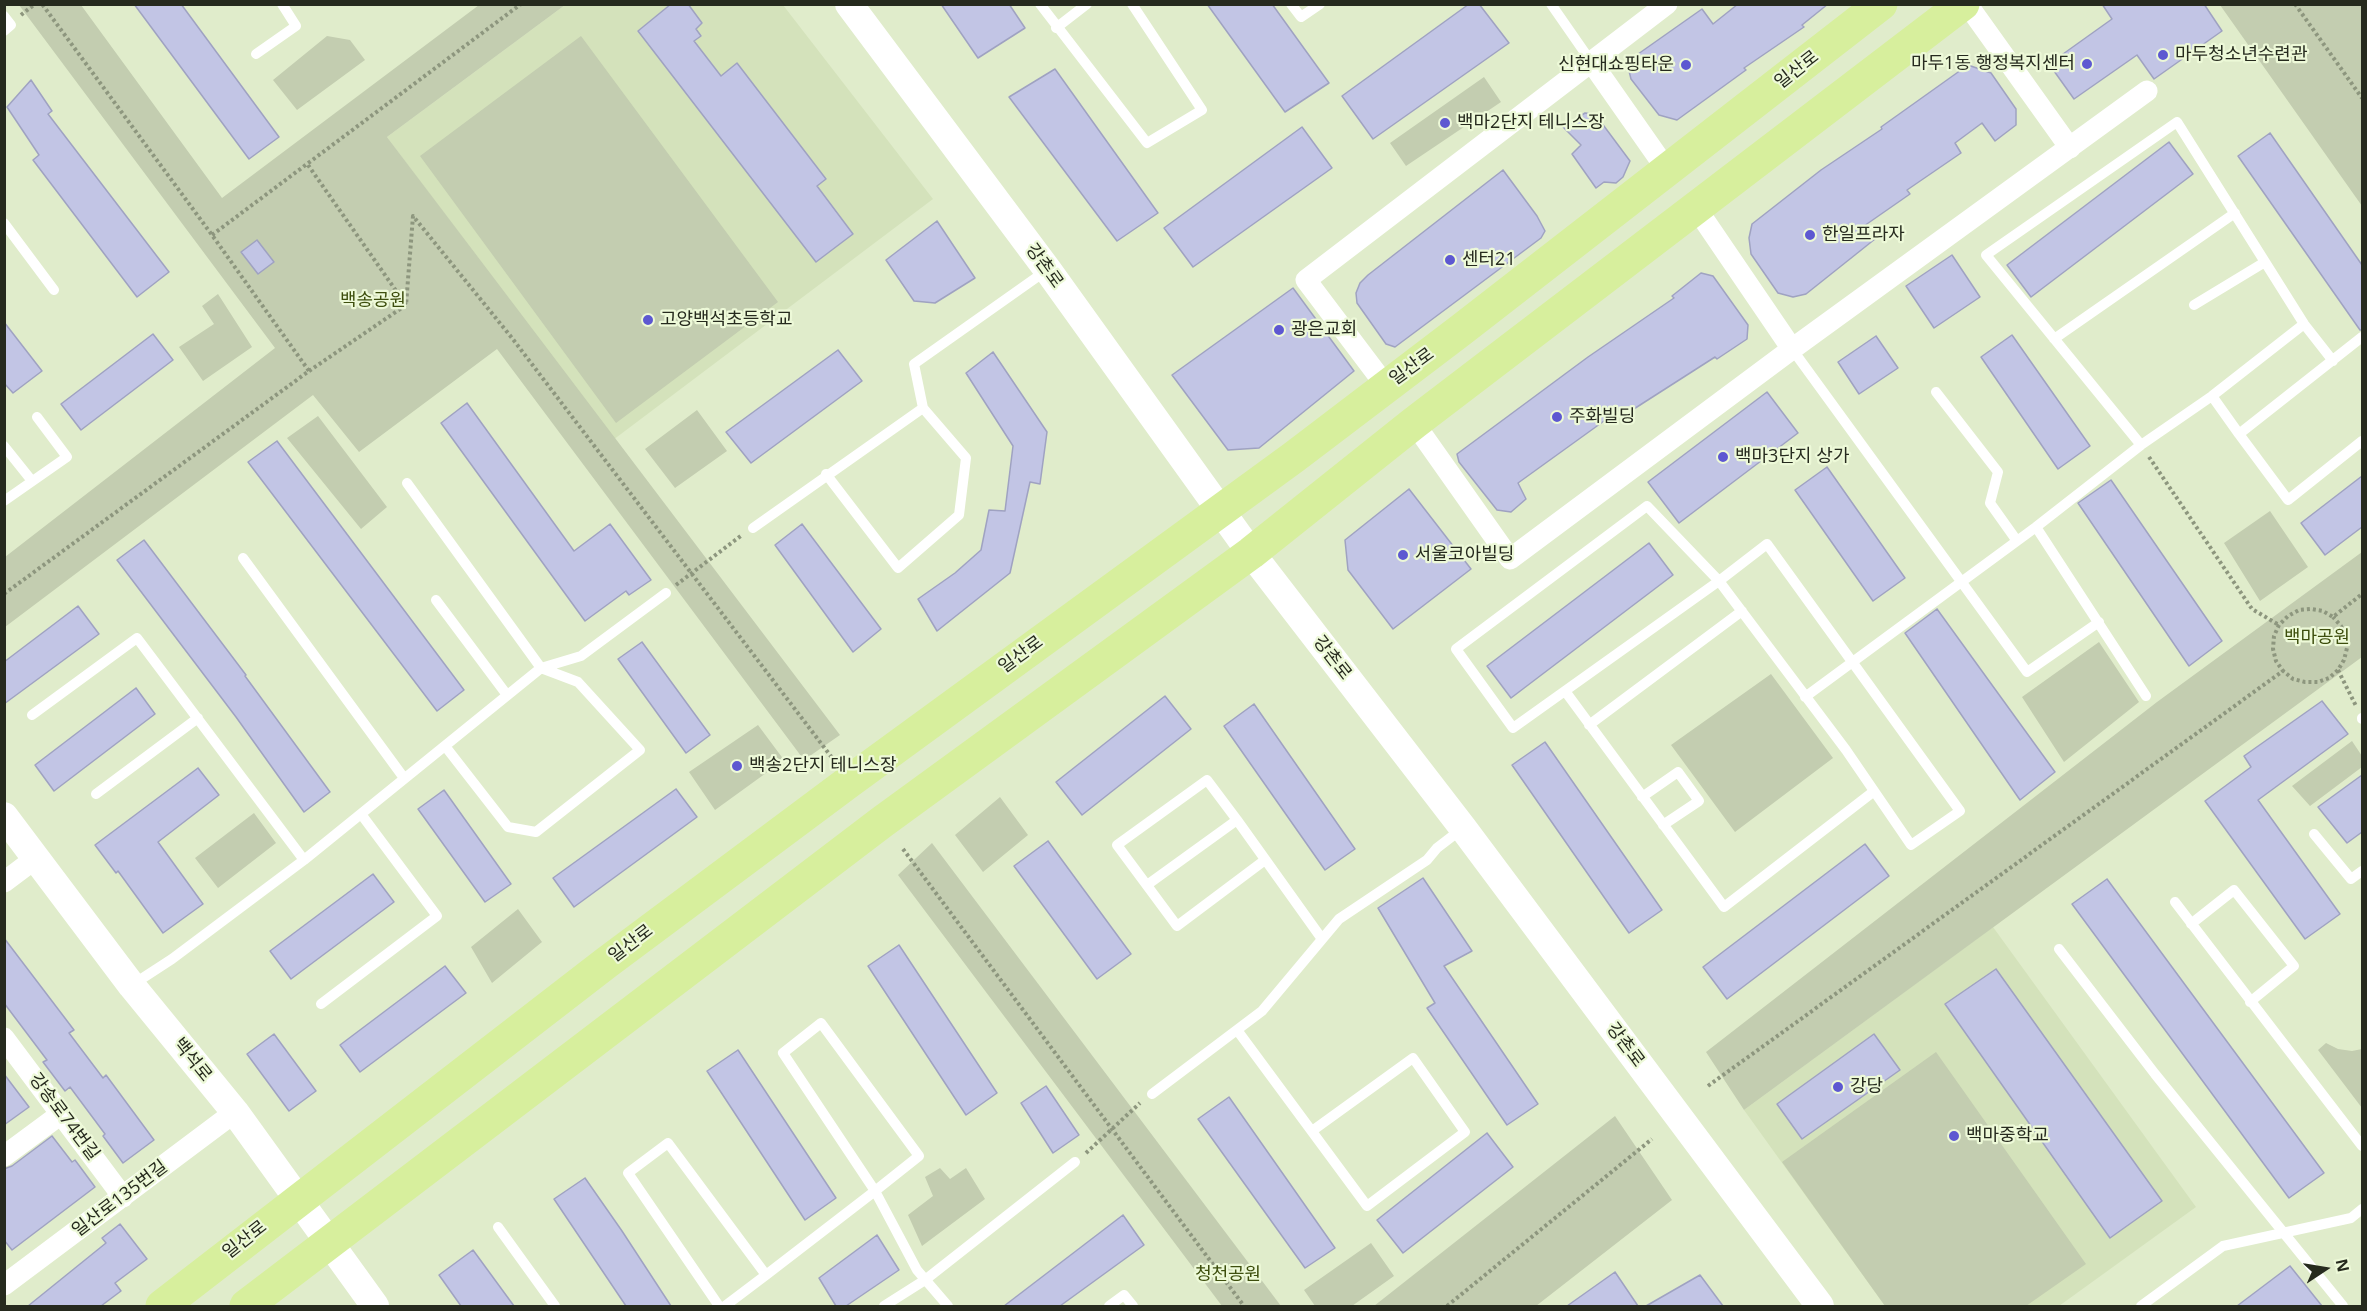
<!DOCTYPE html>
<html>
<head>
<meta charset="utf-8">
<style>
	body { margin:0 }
	#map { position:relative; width:2367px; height:1311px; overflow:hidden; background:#e0eccb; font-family:"Open Sans",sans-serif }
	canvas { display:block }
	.frame { position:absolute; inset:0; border:6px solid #262a1e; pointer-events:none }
	.north { position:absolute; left:2295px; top:1239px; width:60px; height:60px; -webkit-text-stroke:4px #edf9d8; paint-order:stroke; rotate:78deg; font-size:16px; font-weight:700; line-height:24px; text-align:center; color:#262a1e }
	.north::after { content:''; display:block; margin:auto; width:21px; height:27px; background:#262a1e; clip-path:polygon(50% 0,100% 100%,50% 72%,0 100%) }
</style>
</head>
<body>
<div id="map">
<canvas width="2367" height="1311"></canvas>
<div class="frame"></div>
<div class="north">N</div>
</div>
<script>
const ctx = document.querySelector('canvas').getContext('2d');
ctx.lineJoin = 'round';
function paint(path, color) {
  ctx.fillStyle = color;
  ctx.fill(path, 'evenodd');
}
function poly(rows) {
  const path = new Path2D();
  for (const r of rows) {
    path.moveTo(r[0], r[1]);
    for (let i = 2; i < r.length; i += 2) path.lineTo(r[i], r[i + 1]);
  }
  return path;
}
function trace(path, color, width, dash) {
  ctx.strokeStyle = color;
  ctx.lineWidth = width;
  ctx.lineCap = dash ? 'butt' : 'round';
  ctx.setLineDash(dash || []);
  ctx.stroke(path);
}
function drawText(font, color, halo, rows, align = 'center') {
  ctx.font = font + ' "Open Sans","Noto Sans KR",sans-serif';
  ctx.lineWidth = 4.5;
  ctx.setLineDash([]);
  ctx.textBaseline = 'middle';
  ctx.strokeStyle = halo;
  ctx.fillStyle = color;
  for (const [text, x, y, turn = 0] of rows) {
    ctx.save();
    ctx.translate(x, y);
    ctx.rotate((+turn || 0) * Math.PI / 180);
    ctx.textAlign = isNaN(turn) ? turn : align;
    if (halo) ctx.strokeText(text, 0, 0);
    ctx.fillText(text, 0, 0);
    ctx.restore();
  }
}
const built = poly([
	[565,5,783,5,933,199,613,440,387,137],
	[1993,927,2196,1207,2059,1306,1885,1306,1744,1110]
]);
const green = poly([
	[19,5,81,5,222,198,479,5,565,5,387,137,840,735,804,760,497,349,359,452,313,395,5,627,5,557,275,348],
	[2220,5,2362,5,2362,206,2237,29],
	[327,36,350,40,365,60,297,110,273,80],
	[581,36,778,302,616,423,420,156],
	[1484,77,1501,102,1406,166,1390,143],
	[218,294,252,347,203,381,179,347,214,324,202,306],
	[697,410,727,451,675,488,645,449],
	[318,416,387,507,361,529,287,438],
	[2270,511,2308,567,2260,601,2224,543],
	[2362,552,2362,657,1744,1110,1706,1052,2157,702],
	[2099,642,2139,702,2064,762,2022,697],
	[1771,674,1833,758,1735,832,1671,745],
	[758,725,784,760,715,810,689,772],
	[2352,741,2362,756,2362,767,2310,806,2292,786],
	[1000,797,1028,835,983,872,955,835],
	[254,813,276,843,218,888,195,858],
	[932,843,1281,1306,1222,1306,898,875],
	[518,909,542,942,492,983,471,947],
	[2326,1043,2338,1049,2352,1051,2362,1049,2362,1108,2318,1050],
	[1936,1052,2086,1264,2026,1306,1885,1306,1782,1162],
	[1615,1116,1672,1200,1536,1306,1374,1306],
	[940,1168,950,1179,966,1168,985,1199,922,1246,908,1215,933,1196,925,1177],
	[1371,1243,1394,1276,1352,1306,1315,1306,1304,1290]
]);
const building = poly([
	[134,4,181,4,279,137,249,159,134,4],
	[671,4,688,4,702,23,696,29,701,36,694,41,721,76,737,63,826,179,817,186,853,234,816,262,638,31,671,4],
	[941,4,1009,4,1025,28,978,58,941,4],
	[1207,4,1272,4,1329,83,1285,112,1207,4],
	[1469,4,1479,4,1509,43,1373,139,1342,96,1469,4],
	[1738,4,1828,4,1802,25,1804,27,1744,68,1746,70,1677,120,1659,115,1631,79,1629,71,1631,59,1702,9,1713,24,1738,4],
	[2102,4,2204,4,2222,31,2154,79,2137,55,2074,99,2049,64,2112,19,2102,4],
	[1968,65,1991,73,2016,109,2016,125,1995,141,1982,123,1955,143,1961,153,1907,190,1910,194,1864,226,1875,239,1806,294,1793,297,1778,293,1751,254,1749,238,1752,224,1821,170,1882,129,1881,127,1968,65],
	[1055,69,1158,213,1117,241,1009,97,1055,69],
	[31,80,52,111,48,114,169,272,137,297,33,160,39,155,7,107,31,80],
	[1585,113,1595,114,1630,161,1623,177,1616,183,1604,182,1596,188,1572,154,1581,145,1563,127,1585,113],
	[1302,127,1332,168,1193,267,1164,228,1302,127],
	[2270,133,2362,265,2362,330,2360,330,2238,156,2270,133],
	[2169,142,2193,174,2031,297,2007,265,2169,142],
	[1503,170,1537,216,1545,231,1541,238,1395,347,1386,344,1357,303,1356,293,1360,283,1368,275,1503,170],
	[937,221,975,278,935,303,914,301,886,260,937,221],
	[257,240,274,262,258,274,241,252,257,240],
	[1952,255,1980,297,1934,328,1906,286,1952,255],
	[1701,273,1713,276,1748,325,1747,339,1717,359,1715,357,1626,414,1622,408,1518,483,1526,499,1511,512,1497,510,1459,462,1457,454,1588,357,1674,298,1672,296,1701,273],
	[1293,288,1354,371,1259,448,1228,450,1172,375,1293,288],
	[4,322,42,371,13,393,4,383,4,322],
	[153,334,173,360,81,430,61,404,153,334],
	[2012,335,2090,446,2058,469,1981,357,2012,335],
	[1876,336,1898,368,1859,394,1838,362,1876,336],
	[838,350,862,381,751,463,726,432,838,350],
	[993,352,1047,432,1040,484,1030,482,1010,573,937,631,918,599,955,573,981,550,989,510,1005,511,1013,446,966,373,993,352],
	[1767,392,1798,433,1679,523,1648,482,1767,392],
	[467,403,574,551,610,524,651,580,629,595,626,591,585,621,441,423,467,403],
	[277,441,464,690,437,711,248,462,277,441],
	[1827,467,1905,578,1873,601,1795,490,1827,467],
	[2362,476,2362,527,2325,555,2301,523,2362,476],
	[2111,480,2222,641,2189,666,2078,503,2111,480],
	[1409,489,1471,569,1393,629,1348,570,1345,540,1409,489],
	[802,524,881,629,853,652,775,545,802,524],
	[144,540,246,675,245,676,330,792,304,812,236,717,117,560,144,540],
	[1649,543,1673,575,1511,698,1487,666,1649,543],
	[78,606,99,634,4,704,4,662,78,606],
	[1937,609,2055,772,2020,800,1905,633,1937,609],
	[642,642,710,735,686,753,618,659,642,642],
	[136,688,155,714,54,791,35,765,136,688],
	[1165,696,1191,729,1082,815,1056,782,1165,696],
	[2322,701,2348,734,2258,800,2340,914,2305,939,2205,801,2251,767,2244,756,2322,701],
	[1254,704,1355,849,1325,870,1224,726,1254,704],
	[1545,742,1662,910,1629,933,1512,765,1545,742],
	[198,768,219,795,158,842,203,904,163,933,118,871,116,873,95,845,198,768],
	[2362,775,2362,832,2347,843,2318,807,2362,775],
	[676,789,697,817,574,907,553,878,676,789],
	[444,790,511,884,485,902,418,809,444,790],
	[1048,841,1131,954,1097,979,1014,866,1048,841],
	[1865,844,1889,876,1727,999,1703,967,1865,844],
	[373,874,394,902,291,979,270,951,373,874],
	[1423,878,1472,951,1444,966,1538,1104,1507,1125,1427,1008,1435,1003,1378,908,1423,878],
	[2107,879,2324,1173,2289,1198,2072,904,2107,879],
	[4,938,74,1030,69,1033,103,1078,106,1075,154,1140,123,1163,103,1136,105,1134,70,1087,65,1091,43,1062,47,1060,4,1003,4,938],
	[899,945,997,1093,966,1115,868,966,899,945],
	[445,966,466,993,360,1072,340,1045,445,966],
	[1996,969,2162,1201,2110,1238,1945,1004,1996,969],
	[274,1034,316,1091,289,1111,247,1054,274,1034],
	[1874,1034,1900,1070,1802,1139,1777,1104,1874,1034],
	[738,1050,836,1198,805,1220,707,1071,738,1050],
	[4,1074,29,1107,4,1125,4,1074],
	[1046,1086,1079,1135,1053,1153,1021,1103,1046,1086],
	[1229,1097,1335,1248,1305,1268,1198,1119,1229,1097],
	[1487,1133,1513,1167,1403,1253,1377,1220,1487,1133],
	[52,1136,72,1162,75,1160,95,1187,12,1250,4,1240,4,1169,12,1166,52,1136],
	[585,1178,622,1231,671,1306,626,1306,554,1199,585,1178],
	[1123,1215,1144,1245,1060,1306,1004,1306,1123,1215],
	[120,1224,147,1259,115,1283,121,1291,101,1306,28,1306,106,1243,102,1238,120,1224],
	[877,1235,899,1270,846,1306,836,1306,819,1278,877,1235],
	[473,1250,514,1306,461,1306,439,1275,473,1250],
	[2290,1266,2322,1306,2237,1306,2290,1266],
	[1615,1272,1638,1306,1567,1306,1615,1272],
	[1700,1275,1723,1306,1646,1306,1700,1275]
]);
const path = poly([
	[2295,4,2362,98],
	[21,15,35,4],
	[308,165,406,305],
	[212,235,521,4],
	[309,371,406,305,413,216,512,338,833,759],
	[2149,457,2252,609,2279,625],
	[676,585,742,535],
	[4,594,309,371,212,235,42,4],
	[2282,670,2293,679,2305,682,2318,682,2329,678,2338,670,2344,660,2347,648,2346,637,2341,626,2333,617],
	[2338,670,2356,706],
	[903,849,1244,1306],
	[1708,1086,2283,671,2276,661,2273,649,2274,636,2279,625,2288,616,2299,610,2311,609,2323,611,2333,617,2362,594],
	[1086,1153,1140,1103],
	[1447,1306,1652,1139]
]);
const service = poly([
	[1040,4,1147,143,1202,110,1132,4],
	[1291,4,1301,17,1320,4],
	[1551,4,1592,63],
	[4,16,11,25,4,31],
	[1056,28,1087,4],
	[256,54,296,26,282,4],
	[4,223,54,290],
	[2194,305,2265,262],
	[2362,337,2239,434,2288,500,2362,441],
	[2054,339,2235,213],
	[1792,349,2027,672,2099,622],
	[1936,392,1998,472,1990,503,2017,541],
	[2212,396,2239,434],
	[2141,445,1986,255,2177,122,2304,324,2333,361],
	[4,446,32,481],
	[826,474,898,568,959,515,966,458,923,408],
	[407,483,541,668,578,682,640,750,536,832,508,827,445,746],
	[4,501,67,457,37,417],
	[1647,506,1719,581,1513,728,1456,649,1647,506],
	[2036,527,2146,696],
	[753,528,923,408,914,364,1047,270],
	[1767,544,1960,811,1911,845,1846,750,1719,581,1767,544],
	[243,558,404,778],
	[436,600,507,695],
	[1565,691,1724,907,1873,792],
	[1805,697,2036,527,2141,445,2212,396,2304,324],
	[32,715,137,638,304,860],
	[2362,718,2362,719],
	[1589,725,1742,611],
	[96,794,198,718],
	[1642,797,1678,772,1699,801,1663,825],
	[2314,834,2351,879,2362,871],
	[1265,860,1177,926,1117,845,1207,780,1237,820,1322,939],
	[1147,885,1237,820],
	[2175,902,2362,1146],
	[2191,924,2234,890,2294,966,2250,1002],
	[2059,949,2155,1074,2343,1306],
	[132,985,172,959,304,860,541,668,581,656,666,593],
	[321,1004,437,916,361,814],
	[1237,1030,1367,1206,1465,1132,1413,1058,1312,1131],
	[1152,1094,1262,1011,1339,919,1427,860,1437,848,1463,828],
	[498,1227,555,1306],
	[766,1275,875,1191,919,1156,821,1023,783,1053,875,1191,917,1270,948,1306],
	[719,1306,628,1173,668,1143,766,1275,725,1306],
	[884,1306,925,1280,1075,1162],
	[1109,1306,1124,1295,1133,1306],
	[2141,1306,2223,1246,2351,1218,2362,1209]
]);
const minor = poly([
	[1967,4,2070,148],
	[1592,63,1667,170],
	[1696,208,1792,349],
	[1386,386,1306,280,1667,4],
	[1414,423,1510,559,1792,349,2147,91],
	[4,882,36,858],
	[4,1038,123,1197],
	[4,1156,61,1114],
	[4,1285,235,1112]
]);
const secondary = poly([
	[849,4,1047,269,1251,553,1463,828,1820,1306],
	[4,816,132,986,235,1112,375,1306]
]);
const primary = poly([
	[162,1306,606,963,850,781,1294,457,1461,330,1881,4],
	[246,1306,882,822,1251,553,1414,423,1963,4]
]);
const markers = [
	[2163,55,6,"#5d58d1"],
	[2087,64,6,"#5d58d1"],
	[1686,65,6,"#5d58d1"],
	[1445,123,6,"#5d58d1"],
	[1810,235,6,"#5d58d1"],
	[1450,260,6,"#5d58d1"],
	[648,320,6,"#5d58d1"],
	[1279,330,6,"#5d58d1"],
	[1557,417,6,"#5d58d1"],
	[1723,457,6,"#5d58d1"],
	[1403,555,6,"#5d58d1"],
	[737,766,6,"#5d58d1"],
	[1838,1087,6,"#5d58d1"],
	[1954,1136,6,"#5d58d1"]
];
const poiNames = [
	["마두청소년수련관",2175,55],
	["마두1동 행정복지센터",2075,64,"right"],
	["신현대쇼핑타운",1674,65,"right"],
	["백마2단지 테니스장",1457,123],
	["한일프라자",1822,235],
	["센터21",1462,260],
	["고양백석초등학교",660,320],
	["광은교회",1291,330],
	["주화빌딩",1569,417],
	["백마3단지 상가",1735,457],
	["서울코아빌딩",1415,555],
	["백송2단지 테니스장",749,766],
	["강당",1850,1087],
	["백마중학교",1966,1136]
];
const streetNames = [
	["일산로",1797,70,-38],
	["강촌로",1044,266,54],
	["일산로",1412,367,-36],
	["일산로",1021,655,-36],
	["강촌로",1332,658,52],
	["일산로",631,944,-37],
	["강촌로",1625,1045,53],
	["백석로",192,1060,51],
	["강송로74번길",64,1117,53],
	["일산로135번길",120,1199,-37],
	["일산로",245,1240,-38]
];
const parkNames = [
	["백송공원",373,301],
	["백마공원",2317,638],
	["청천공원",1228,1275]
];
paint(built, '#d4e2bb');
paint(green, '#c3cdb0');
paint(building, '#c2c5e5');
trace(building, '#9fa2c1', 1.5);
trace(path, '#8d967e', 4, [3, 3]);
trace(service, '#fff', 10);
trace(minor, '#fff', 21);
trace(secondary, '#fff', 28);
trace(primary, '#d7ef9d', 33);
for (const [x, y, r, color] of markers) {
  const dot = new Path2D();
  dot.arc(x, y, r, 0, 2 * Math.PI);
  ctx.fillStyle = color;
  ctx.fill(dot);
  trace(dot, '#edf9d8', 2);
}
drawText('18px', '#262a1e', '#edf9d8', poiNames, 'left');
drawText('18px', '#262a1e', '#edf9d8', streetNames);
drawText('18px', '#3d4e0d', '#edf9d8', parkNames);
</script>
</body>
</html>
